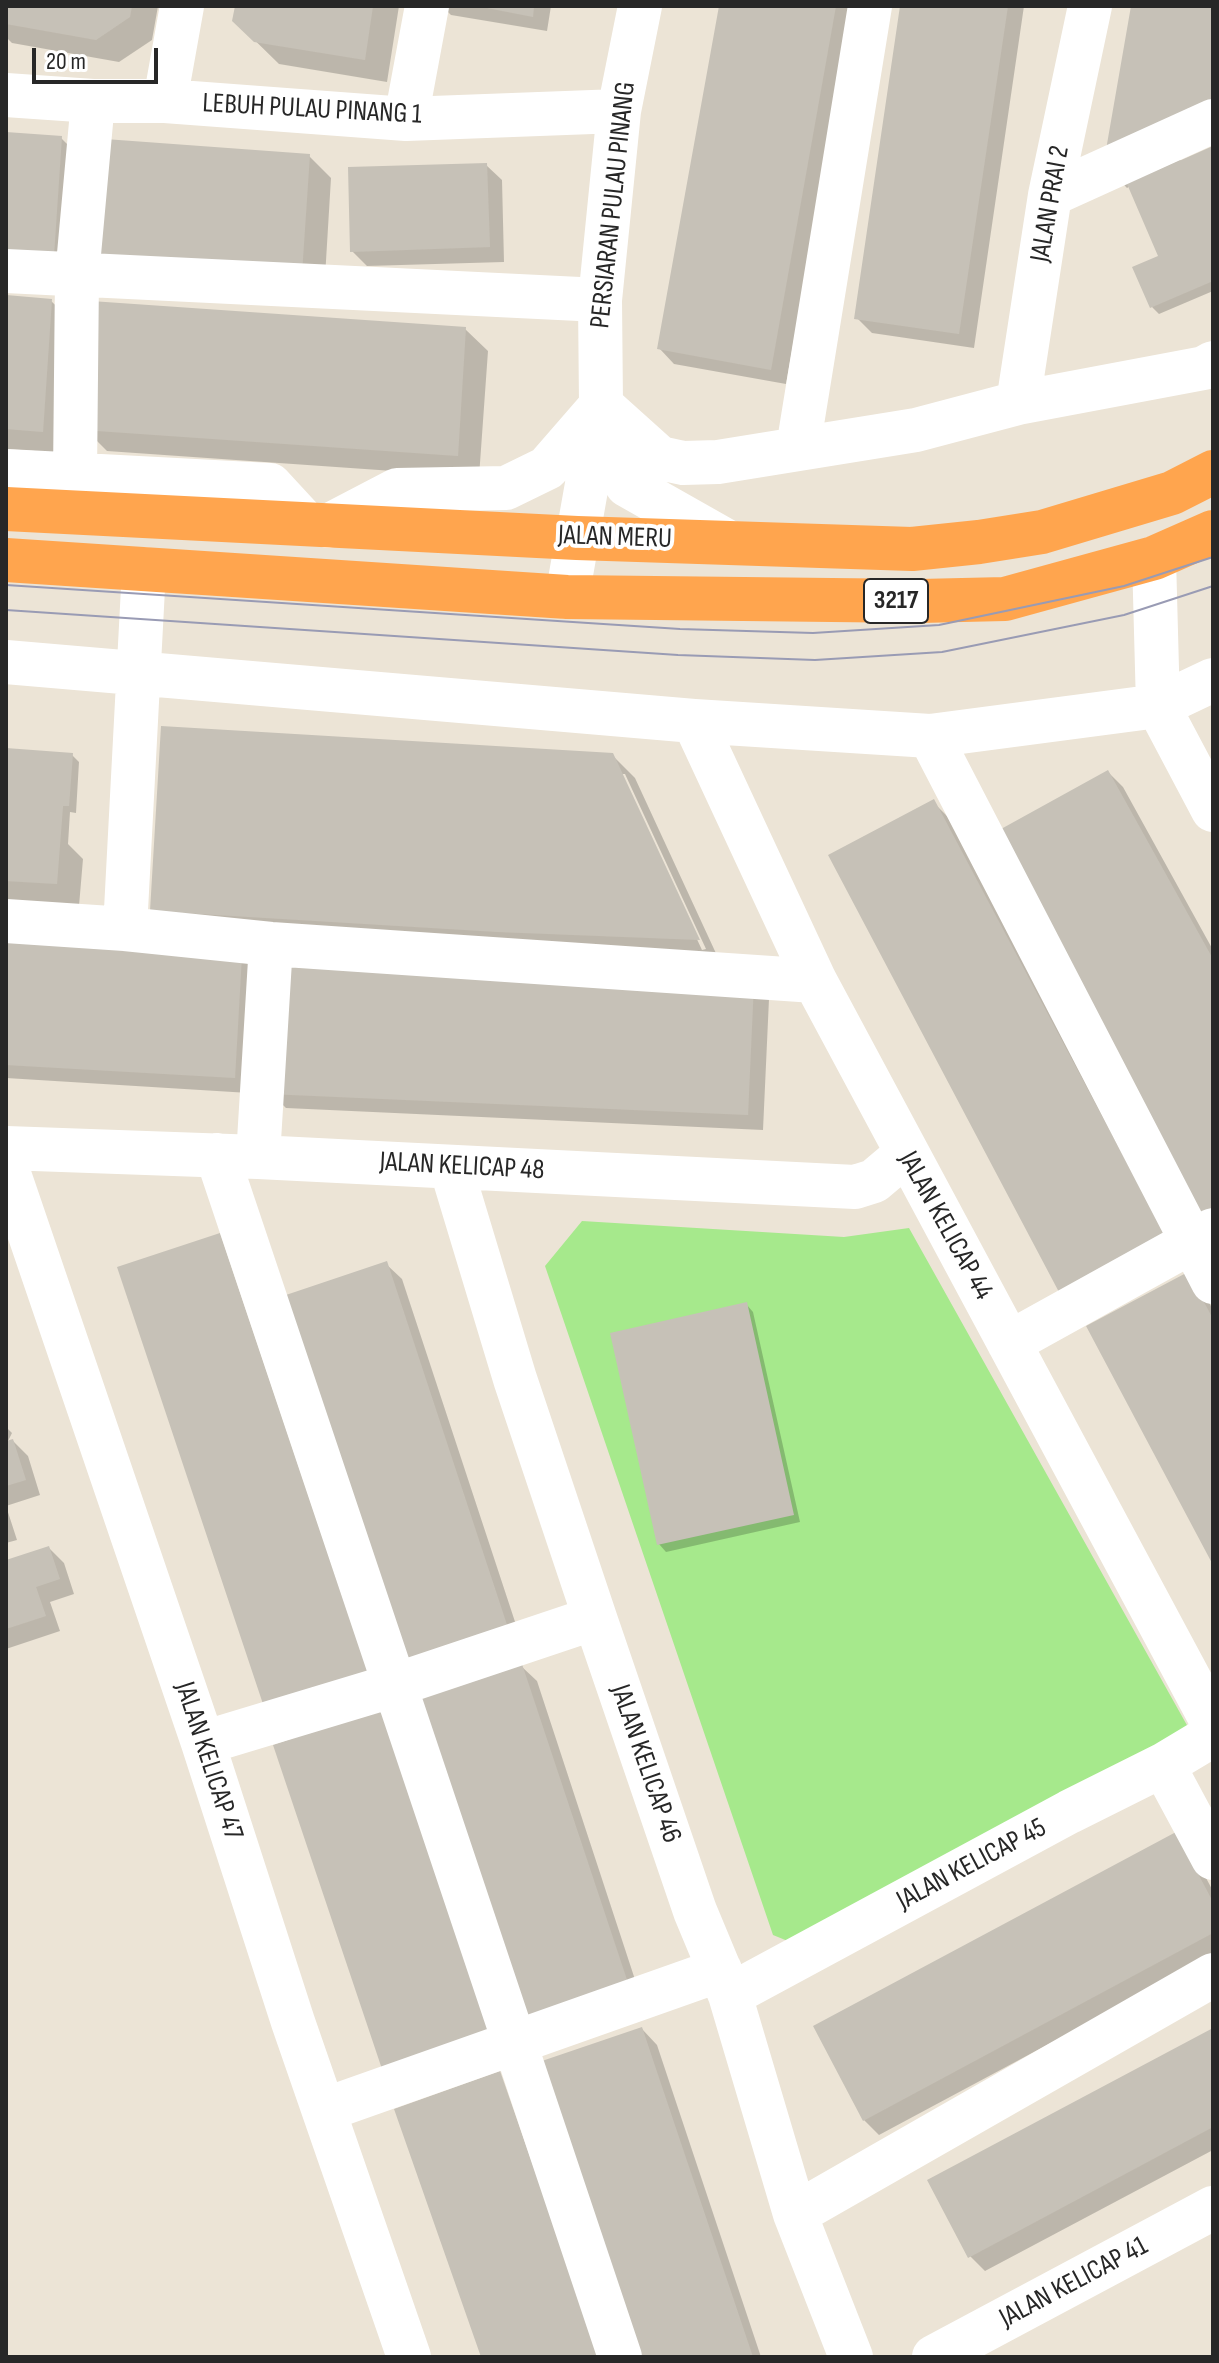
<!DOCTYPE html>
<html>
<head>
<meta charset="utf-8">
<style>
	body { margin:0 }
	#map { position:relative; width:1219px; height:2363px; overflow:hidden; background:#ece4d6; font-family:"Sofia Sans Condensed",sans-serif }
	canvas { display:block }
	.frame { position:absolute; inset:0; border:8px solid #272727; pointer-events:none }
	.scale { position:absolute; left:32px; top:48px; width:126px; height:36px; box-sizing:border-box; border:4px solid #272727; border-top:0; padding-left:10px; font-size:24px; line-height:28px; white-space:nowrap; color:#272727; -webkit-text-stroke:6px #fff; paint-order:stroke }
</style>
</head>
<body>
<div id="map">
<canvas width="1219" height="2363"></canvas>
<div class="frame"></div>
<div class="scale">20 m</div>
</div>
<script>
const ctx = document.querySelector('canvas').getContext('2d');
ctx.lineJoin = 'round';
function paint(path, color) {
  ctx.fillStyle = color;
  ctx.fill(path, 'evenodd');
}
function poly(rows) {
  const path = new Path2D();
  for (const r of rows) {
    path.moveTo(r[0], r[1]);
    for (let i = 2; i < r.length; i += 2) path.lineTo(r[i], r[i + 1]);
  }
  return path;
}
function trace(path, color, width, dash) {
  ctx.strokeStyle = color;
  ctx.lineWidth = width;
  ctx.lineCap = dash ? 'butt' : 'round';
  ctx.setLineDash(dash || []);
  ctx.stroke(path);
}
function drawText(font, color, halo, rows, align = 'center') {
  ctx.font = font + ' "Sofia Sans Condensed",sans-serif';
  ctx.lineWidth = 8;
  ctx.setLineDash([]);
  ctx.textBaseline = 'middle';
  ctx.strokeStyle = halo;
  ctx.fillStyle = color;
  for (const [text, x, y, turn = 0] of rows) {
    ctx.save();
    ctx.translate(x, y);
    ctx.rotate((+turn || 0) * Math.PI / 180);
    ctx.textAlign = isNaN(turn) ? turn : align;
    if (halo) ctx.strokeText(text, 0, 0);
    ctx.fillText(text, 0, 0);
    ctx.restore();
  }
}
const green = poly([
	[582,1221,844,1237,909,1228,1193,1736,800,1946,773,1935,545,1266]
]);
const shadow = poly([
	[6,6,158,6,152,40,119,62,12,43,6,37],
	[237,6,399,6,387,82,279,64,234,20],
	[442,6,551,6,547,31,451,15],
	[721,6,854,6,786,384,674,364,659,348],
	[902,6,1024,6,974,348,872,333,857,318],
	[1133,6,1213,6,1180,159,1181,162,1213,148,1213,291,1159,314,1152,307,1161,257,1130,186,1127,188,1106,166],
	[6,134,61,138,83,160,75,276,6,271],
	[309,156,331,178,324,294,99,258],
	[486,165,502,180,504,262,367,266,352,251],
	[6,298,51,301,74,323,64,453,6,449],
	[465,329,488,351,479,477,107,451,85,429],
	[6,750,72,755,79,762,76,813,70,812,68,844,83,859,79,906,6,900],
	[612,755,635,778,720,962,477,951,152,910],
	[620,774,625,774,706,949,702,950],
	[1108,772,1123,787,1213,950,1213,1222,1203,1212],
	[933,802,948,817,1180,1253,831,856],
	[6,942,241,957,256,972,249,1093,6,1078],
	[753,984,769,999,763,1130,286,1108,271,1093],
	[386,1264,402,1279,523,1646,419,1680],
	[1202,1289,1213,1310,1213,1561],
	[746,1304,753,1312,800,1522,666,1552,659,1544],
	[6,1427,12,1433,7,1443,13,1441,28,1456,40,1495,6,1506,17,1540,6,1543],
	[49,1548,64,1563,74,1594,50,1602,60,1631,6,1649,6,1562],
	[521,1666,537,1681,644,2007,538,2042],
	[1191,1850,1213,1891,1213,1956,879,2135,864,2120],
	[642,2029,657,2045,761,2357,640,2357],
	[1213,2030,1213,2150,985,2271,970,2256]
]);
const building = poly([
	[6,6,132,6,130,17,96,40,6,24],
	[235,6,373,6,365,60,254,42,232,21],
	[477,6,534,6,533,17],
	[719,6,836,6,771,370,657,349],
	[900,6,1008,6,959,334,854,319],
	[1131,6,1213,6,1213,108,1103,167],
	[6,132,62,136,54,255,6,252],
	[105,139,310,154,302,273,97,259],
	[1213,146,1213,281,1150,308,1132,267,1158,256,1127,184],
	[487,163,490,247,350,252,348,167],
	[6,295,52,299,43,432,6,429],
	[91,301,466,327,458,456,83,430],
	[161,726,613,753,700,940,498,932,150,911],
	[6,748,73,753,69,806,63,806,57,884,6,881],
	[1108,770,1213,959,1213,1207,1201,1213,992,834],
	[934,799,1166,1237,1060,1294,828,855],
	[6,940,242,955,235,1078,6,1065],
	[275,960,754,982,748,1115,269,1094],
	[220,1233,369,1675,265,1710,117,1267],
	[387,1261,509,1631,402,1666,280,1297],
	[1188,1272,1213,1319,1213,1565,1086,1326],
	[747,1302,794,1515,657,1545,610,1333],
	[13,1439,26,1480,6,1486,6,1441],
	[49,1546,60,1579,36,1587,46,1616,6,1629,6,1560],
	[522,1664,631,1992,521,2028,413,1701],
	[381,1708,492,2039,384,2075,273,1745],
	[1176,1832,1213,1902,1213,1933,863,2121,813,2026],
	[642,2027,655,2066,753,2357,638,2357,539,2062],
	[1213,2028,1213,2127,968,2258,927,2180],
	[500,2071,589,2325,601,2357,481,2357,394,2109]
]);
const minor = poly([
	[6,95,93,101,165,101,406,119,619,111],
	[165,101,182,6],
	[406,119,427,6],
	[1050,195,1213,121],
	[6,271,600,300],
	[1018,403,1050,195,1090,6],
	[601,405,660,458,683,463,718,462,916,430,1018,403,1204,368,1213,363],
	[603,411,627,485,726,541],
	[798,448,870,6],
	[6,471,270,485,306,524],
	[75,476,77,276,93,101],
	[328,526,397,490,506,488,547,468,600,407],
	[1154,558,1158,706,1213,810],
	[567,597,601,405,600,300,619,111,640,6],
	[6,662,694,721,930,736,1158,706,1213,680],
	[694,721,815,981,1213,1723],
	[930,736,1213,1282],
	[6,921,125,929,271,944,815,981],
	[125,929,144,569],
	[6,1148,258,1157,855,1187,874,1181,906,1154],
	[217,1155,620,2357],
	[258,1157,271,944],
	[6,1165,203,1743,293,2022,409,2357],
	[451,1167,515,1379,595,1618,695,1911,730,1995,795,2214,851,2357],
	[1009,1343,1213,1230],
	[203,1743,395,1685,595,1618],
	[1163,1765,1213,1858],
	[730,1995,1069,1812,1163,1765,1213,1735],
	[324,2110,720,1970],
	[795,2214,1213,1975],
	[934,2357,1213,2208]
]);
const highway = poly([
	[6,509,577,538,912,549,979,542,1042,532,1172,493,1213,472],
	[6,560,567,597,920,601,1005,599,1154,558,1213,532]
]);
const tram = poly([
	[6,585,680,629,813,633,939,625,1124,586,1213,557],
	[6,610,678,655,815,660,942,652,1124,615,1213,586]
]);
const shields = [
	[896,601,64]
];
const shieldNames = [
	["3217",896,601]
];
const streetNames = [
	["LEBUH PULAU PINANG 1",312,110,3],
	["JALAN PRAI 2",1051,204,-80],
	["PERSIARAN PULAU PINANG",614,205,-84],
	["JALAN MERU",615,538,2],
	["JALAN KELICAP 48",462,1167,3],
	["JALAN KELICAP 44",945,1226,61],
	["JALAN KELICAP 47",208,1761,72],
	["JALAN KELICAP 46",645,1764,71],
	["JALAN KELICAP 45",972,1865,-28],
	["JALAN KELICAP 41",1074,2283,-28]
];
paint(green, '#a6e98c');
paint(shadow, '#0003');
paint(building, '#c6c1b7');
trace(minor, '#fff', 44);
trace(highway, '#ffa54e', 44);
trace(tram, '#999bb4', 2);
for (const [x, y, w] of shields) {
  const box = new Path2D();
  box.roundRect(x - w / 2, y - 22, w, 44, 6);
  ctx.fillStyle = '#fff';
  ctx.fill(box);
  trace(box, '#272727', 2);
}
drawText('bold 26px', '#272727', null, shieldNames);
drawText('28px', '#272727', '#fff', streetNames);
</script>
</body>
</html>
